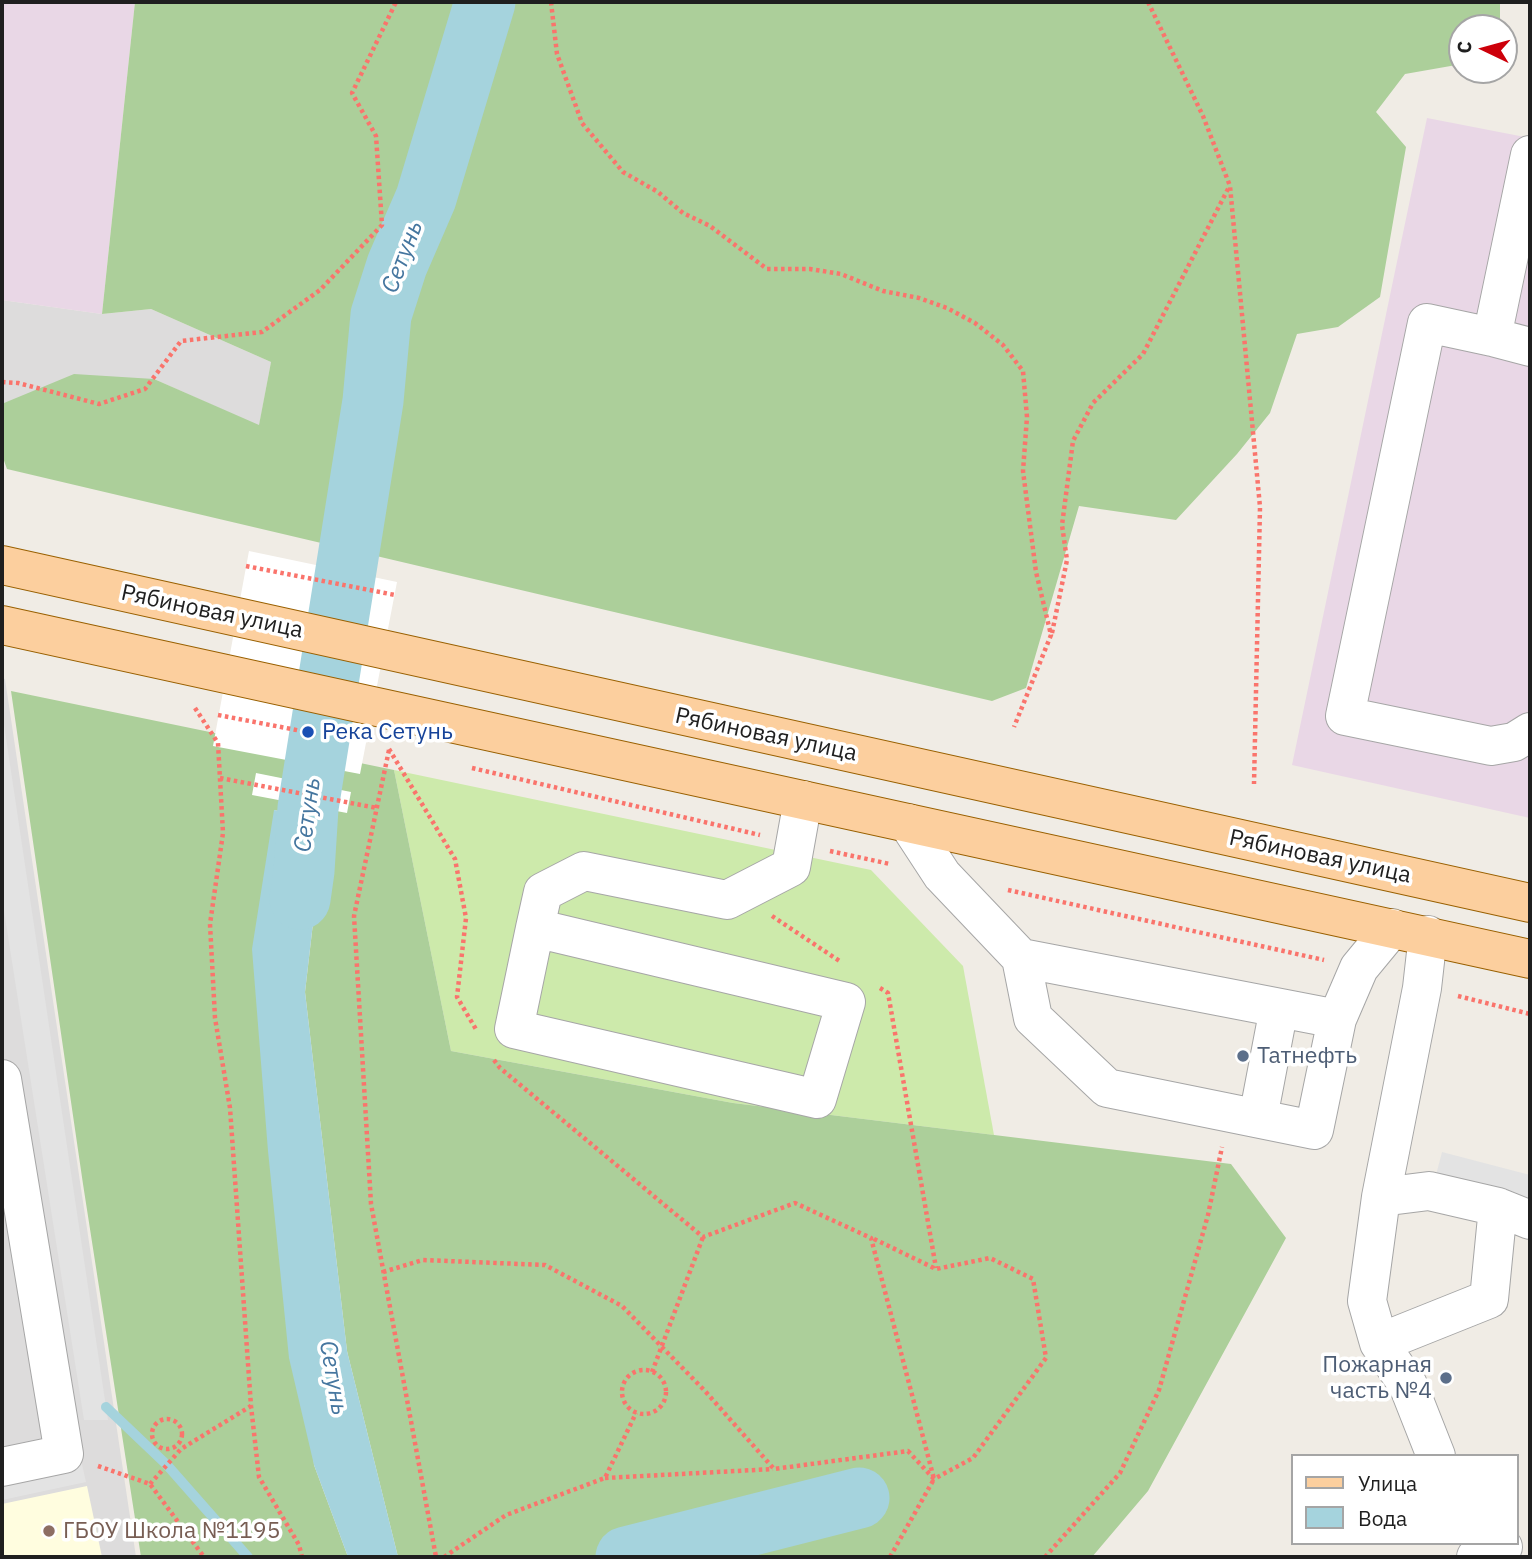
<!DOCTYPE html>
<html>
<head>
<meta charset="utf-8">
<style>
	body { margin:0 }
	#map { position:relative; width:1532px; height:1559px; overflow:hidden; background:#f0ece5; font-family:"IBM Plex Sans",sans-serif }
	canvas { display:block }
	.frame { position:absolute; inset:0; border:4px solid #1f1f1f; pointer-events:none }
	.legend { position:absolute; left:1291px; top:1454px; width:228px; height:91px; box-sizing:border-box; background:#fff; border:2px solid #a5a5a5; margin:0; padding:9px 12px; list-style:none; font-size:21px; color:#1f1f1f }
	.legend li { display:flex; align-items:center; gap:14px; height:35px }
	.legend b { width:35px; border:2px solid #a5a5a5 }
	.north { position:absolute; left:1448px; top:14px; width:70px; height:70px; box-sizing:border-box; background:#fff; border:2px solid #a5a5a5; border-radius:50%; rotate:275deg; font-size:19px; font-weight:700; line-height:28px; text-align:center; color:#1f1f1f }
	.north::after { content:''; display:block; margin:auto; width:24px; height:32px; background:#cd000a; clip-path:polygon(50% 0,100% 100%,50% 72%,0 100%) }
</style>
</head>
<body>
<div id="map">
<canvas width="1532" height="1559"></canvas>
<div class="frame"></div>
<ul class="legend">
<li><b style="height:9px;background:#fccf9e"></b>Улица</li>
<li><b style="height:19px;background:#a5d3dd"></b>Вода</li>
</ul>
<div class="north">С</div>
</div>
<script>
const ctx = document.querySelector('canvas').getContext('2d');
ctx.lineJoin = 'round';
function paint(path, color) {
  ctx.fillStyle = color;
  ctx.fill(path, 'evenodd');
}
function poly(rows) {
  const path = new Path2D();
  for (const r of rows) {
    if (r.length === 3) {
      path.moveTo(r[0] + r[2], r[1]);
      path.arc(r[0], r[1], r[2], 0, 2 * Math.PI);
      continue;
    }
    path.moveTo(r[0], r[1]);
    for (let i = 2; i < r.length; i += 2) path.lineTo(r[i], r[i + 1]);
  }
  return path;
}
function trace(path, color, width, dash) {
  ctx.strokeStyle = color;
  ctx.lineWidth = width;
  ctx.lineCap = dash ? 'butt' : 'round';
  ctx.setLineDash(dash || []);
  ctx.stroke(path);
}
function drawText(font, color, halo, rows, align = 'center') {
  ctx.font = font + ' "IBM Plex Sans",sans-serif';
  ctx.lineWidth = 7;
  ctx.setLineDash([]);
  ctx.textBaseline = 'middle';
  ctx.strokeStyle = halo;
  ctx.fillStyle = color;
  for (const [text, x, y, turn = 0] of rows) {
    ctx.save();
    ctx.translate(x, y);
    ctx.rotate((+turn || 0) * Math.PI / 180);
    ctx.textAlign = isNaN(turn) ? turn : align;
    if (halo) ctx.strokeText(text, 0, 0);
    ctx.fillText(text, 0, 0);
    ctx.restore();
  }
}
const residential = poly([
	[2,300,102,314,151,309,271,362,259,426,154,379,4,403,2,408],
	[2,678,5,679,136,1557,2,1557]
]);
const industrial = poly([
	[2,2,135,2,102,314,2,300],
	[1427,118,1530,138,1530,818,1292,765]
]);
const education = poly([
	[87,1486,102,1557,2,1557,2,1504]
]);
const grass = poly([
	[394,770,871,870,963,966,994,1135,733,1103,451,1051]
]);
const forest = poly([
	[135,2,1500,2,1500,28,1462,28,1462,64,1405,74,1376,112,1406,147,1380,297,1338,327,1297,334,1270,413,1237,454,1176,520,1079,506,1026,688,992,701,7,469,2,455,2,408,4,403,74,374,154,379,259,425,271,362,151,309,102,314],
	[11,691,394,770,451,1051,733,1103,1231,1164,1286,1238,1148,1491,1092,1557,398,1557,347,1351,305,992,325,820,274,810,314,1465,348,1557,141,1557,83,1184]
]);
const parking = poly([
	[2,711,106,1407,108,1420,84,1420,2,898],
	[1442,1152,1530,1175,1530,1204,1435,1179],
	[80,1455,86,1482,2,1500,2,1472]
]);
const water = poly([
	[274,810,325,819,305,992,347,1351,398,1557,348,1557,314,1465,289,1358,268,1151,252,949]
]);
const pier = poly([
	[249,551,397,582,360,774,213,746],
	[256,773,351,792,347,813,252,795]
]);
const stream = poly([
	[106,1407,167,1465,248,1557]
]);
const river = poly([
	[300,899,304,871,308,808,373,401,381,315,397,265,426,198,485,2],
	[626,1557,859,1498]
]);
const path = poly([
	[551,2,557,54,582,123,623,172,658,192,683,213,710,226,767,269,810,269,841,274,883,291,919,298,947,308,975,323,1003,345,1023,371,1027,417,1023,471,1036,572,1051,635,1014,727],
	[1148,2,1203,116,1230,186,1260,507,1254,784],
	[2,382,18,383,99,404,145,389,181,341,262,332,320,290,382,225,376,136,352,93,396,2],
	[246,566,395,595],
	[1052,633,1067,560,1062,525,1073,441,1093,403,1143,354,1229,187],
	[195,708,218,743,223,833,210,924,215,1018,230,1108,251,1406,259,1477,299,1545,302,1557],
	[218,715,307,732],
	[389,749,455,859,466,918,457,997,477,1031],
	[389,750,354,916,371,1204,436,1557],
	[472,768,760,835],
	[220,778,377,808],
	[830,851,890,864],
	[1008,890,1324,960],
	[772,916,841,962],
	[880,988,888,993,936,1268],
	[1458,996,1530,1014],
	[494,1060,500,1068,703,1237,795,1203,871,1238,934,1479,890,1557],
	[383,1272,423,1260,545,1265,622,1306,705,1391,774,1469,908,1451,934,1479,973,1458,1046,1358,1033,1279,990,1258,936,1269,872,1238],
	[644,1392,22],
	[652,1372,703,1237],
	[167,1434,15],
	[98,1466,150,1484,204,1557],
	[605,1478,773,1469],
	[150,1484,181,1449,251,1406],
	[444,1557,506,1515,605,1478,636,1413],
	[1045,1557,1120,1473,1159,1390,1208,1215,1222,1147]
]);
const minor = poly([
	[1530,155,1492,337,1530,347],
	[1492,337,1427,323,1345,716,1491,746,1514,742,1530,732],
	[908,823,942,875,1021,958,1337,1019,1359,968,1392,928],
	[535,928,846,1002,817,1099,514,1029,535,928,543,892,584,871,727,900,791,867,803,800],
	[1428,935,1422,988,1381,1197,1367,1301,1379,1343,1408,1385,1436,1456],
	[1021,958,1033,1018,1107,1088,1314,1130,1337,1019],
	[2,1079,64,1454,2,1467],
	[1258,1118,1279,1008],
	[1498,1207,1530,1220],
	[1379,1343,1489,1299,1498,1207,1429,1191,1381,1197],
	[1476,1557,1503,1547]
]);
const major = poly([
	[2,565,1530,903],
	[2,625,1530,959]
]);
const markers = [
	[308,732,7,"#1a4fb4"],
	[1243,1056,7,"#5c6f8a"],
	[1446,1378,7,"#5c6f8a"],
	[49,1531,7,"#8d6e63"]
];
const streetNames = [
	["Рябиновая улица",212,612,12],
	["Рябиновая улица",766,735,12],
	["Рябиновая улица",1320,857,12]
];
const transitNames = [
	["Река Сетунь",322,732]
];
const serviceNames = [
	["Татнефть",1257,1056],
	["Пожарная",1432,1365,"right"],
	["часть №4",1432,1391,"right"]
];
const educationNames = [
	["ГБОУ Школа №1195",63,1531]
];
const waterNames = [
	["Сетунь",403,257,-69],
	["Сетунь",308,815,-82],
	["Сетунь",333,1378,80]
];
paint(residential, '#dddcdc');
paint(industrial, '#e9d7e6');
paint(education, '#fffddf');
paint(grass, '#cdeaab');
paint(forest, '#accf9a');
paint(parking, '#e3e3e3');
paint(water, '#a5d3dd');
paint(pier, '#fff');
trace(stream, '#a5d3dd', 10);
trace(river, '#a5d3dd', 61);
trace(minor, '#a6a6a6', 40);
trace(major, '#996000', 40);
trace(path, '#fa746c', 4.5, [3.5, 3.5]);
trace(minor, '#fff', 38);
trace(major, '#fccf9e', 38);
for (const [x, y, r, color] of markers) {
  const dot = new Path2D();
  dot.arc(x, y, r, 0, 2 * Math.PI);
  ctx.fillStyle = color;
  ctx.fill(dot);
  trace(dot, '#fff', 2.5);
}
drawText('23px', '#1f1f1f', '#fff', streetNames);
drawText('23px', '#164399', '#fff', transitNames, 'left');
drawText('23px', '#4e5e75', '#fff', serviceNames, 'left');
drawText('23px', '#785e54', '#fff', educationNames, 'left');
drawText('italic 24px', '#45769f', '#fff', waterNames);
</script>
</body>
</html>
